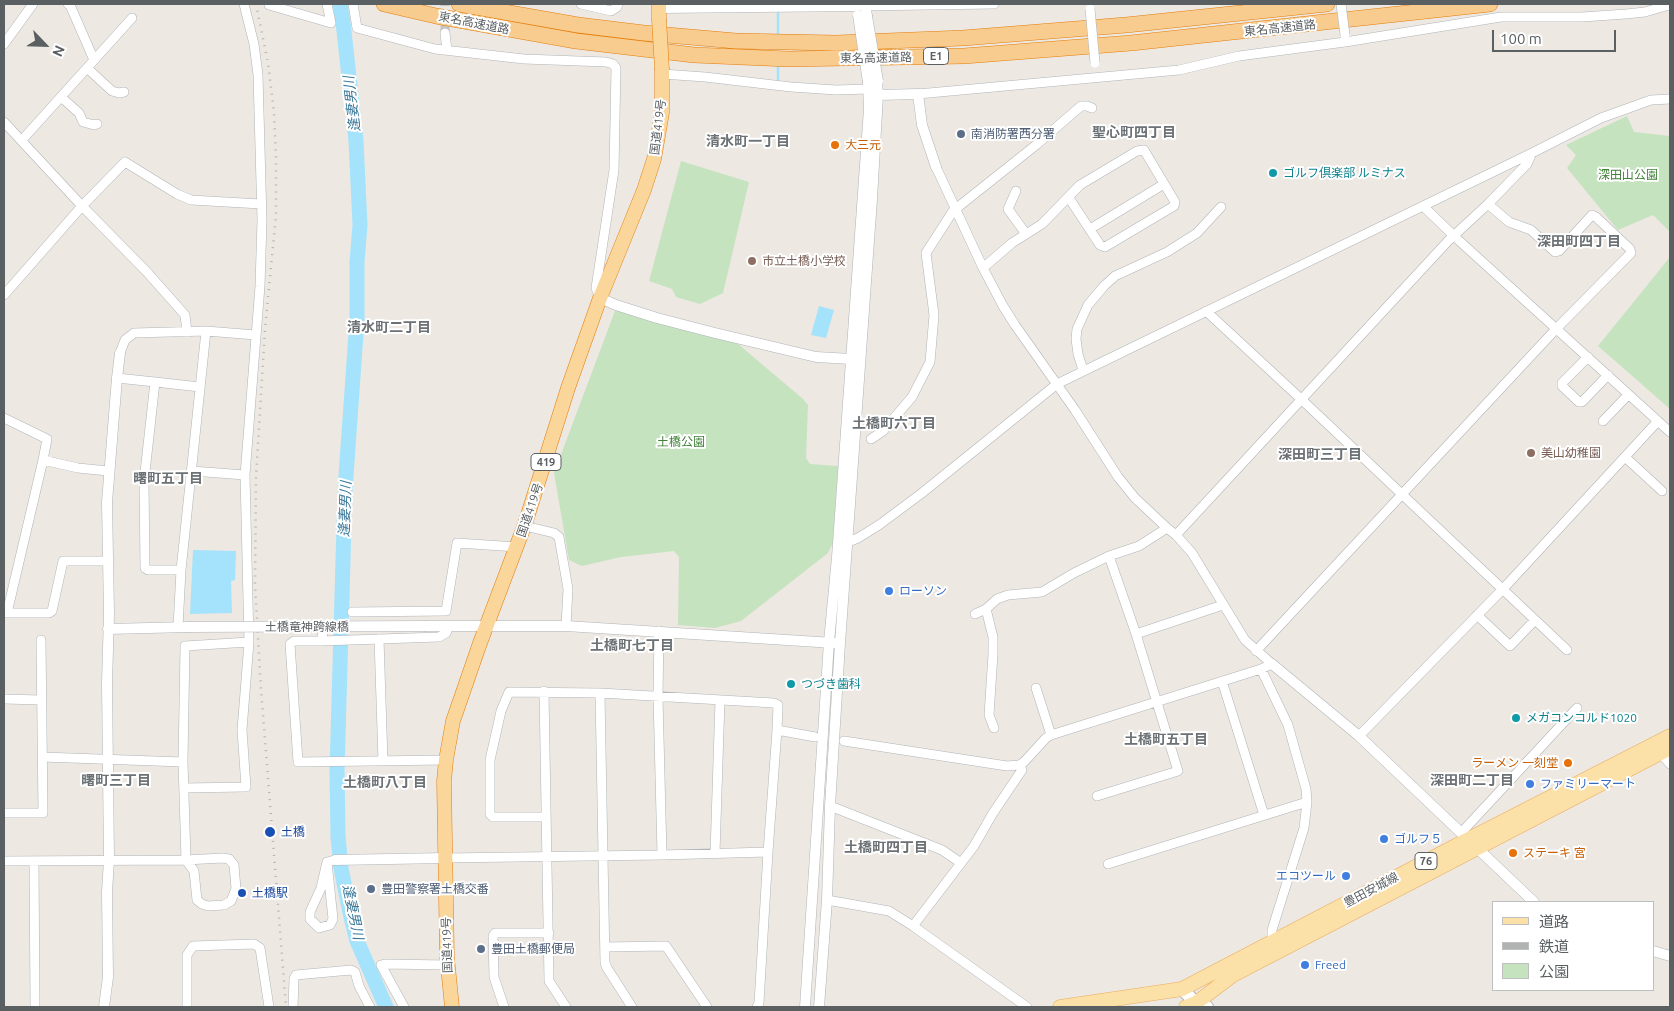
<!DOCTYPE html>
<html>
<head>
<meta charset="utf-8">
<style>
	body { margin:0 }
	#map { position:relative; width:1674px; height:1011px; overflow:hidden; background:#ede8e2; font-family:Ubuntu,"Noto Sans JP",sans-serif }
	canvas { display:block }
	.frame { position:absolute; inset:0; border:5px solid #5a5f62; pointer-events:none }
	.legend { position:absolute; left:1492px; top:901px; width:162px; height:90px; box-sizing:border-box; background:#fff; border:1px solid #bdbfc0; margin:0; padding:6px 9px; list-style:none; font-size:15px; color:#5a5f62 }
	.legend li { display:flex; align-items:center; gap:10px; height:25px }
	.legend b { width:25px; border:1px solid #bdbfc0 }
	.north { position:absolute; left:20px; top:20px; width:50px; height:50px; -webkit-text-stroke:4px #fff; paint-order:stroke; rotate:114deg; font-size:14px; font-weight:700; line-height:20px; text-align:center; color:#5a5f62 }
	.north::after { content:''; display:block; margin:auto; width:18px; height:22px; background:#5a5f62; clip-path:polygon(50% 0,100% 100%,50% 72%,0 100%) }
	.scale { position:absolute; left:1492px; top:30px; width:124px; height:22px; box-sizing:border-box; border:2px solid #5a5f62; border-top:0; padding-left:6px; font-size:15px; line-height:18px; white-space:nowrap; color:#5a5f62; -webkit-text-stroke:4px #fff; paint-order:stroke }
</style>
</head>
<body>
<div id="map">
<canvas width="1674" height="1011"></canvas>
<div class="frame"></div>
<ul class="legend">
<li><b style="height:6px;background:#fbe0a8"></b>道路</li>
<li><b style="height:6px;background:#b1b2b2"></b>鉄道</li>
<li><b style="height:14px;background:#c5e3bf"></b>公園</li>
</ul>
<div class="north">N</div>
<div class="scale">100 m</div>
</div>
<script>
const ctx = document.querySelector('canvas').getContext('2d');
ctx.lineJoin = 'round';
function paint(path, color) {
  ctx.fillStyle = color;
  ctx.fill(path, 'evenodd');
}
function poly(rows) {
  const path = new Path2D();
  for (const r of rows) {
    path.moveTo(r[0], r[1]);
    for (let i = 2; i < r.length; i += 2) path.lineTo(r[i], r[i + 1]);
  }
  return path;
}
function trace(path, color, width, dash) {
  ctx.strokeStyle = color;
  ctx.lineWidth = width;
  ctx.lineCap = dash ? 'butt' : 'round';
  ctx.setLineDash(dash || []);
  ctx.stroke(path);
}
function drawText(font, color, halo, rows, align = 'center') {
  ctx.font = font + ' Ubuntu,"Noto Sans JP",sans-serif';
  ctx.lineWidth = 4;
  ctx.setLineDash([]);
  ctx.textBaseline = 'middle';
  ctx.strokeStyle = halo;
  ctx.fillStyle = color;
  for (const [text, x, y, turn = 0] of rows) {
    ctx.save();
    ctx.translate(x, y);
    ctx.rotate((+turn || 0) * Math.PI / 180);
    ctx.textAlign = isNaN(turn) ? turn : align;
    if (halo) ctx.strokeText(text, 0, 0);
    ctx.fillText(text, 0, 0);
    ctx.restore();
  }
}
const green = poly([
	[1627,116,1634,132,1670,136,1670,232,1653,215,1618,230,1567,168,1576,155,1566,145],
	[681,161,749,182,723,293,700,304,676,297,672,289,649,281],
	[1670,257,1670,409,1598,346],
	[615,311,620,311,737,343,803,399,808,405,806,458,810,464,838,466,833,542,828,553,741,621,715,628,678,625,679,557,674,551,621,557,582,566,569,560,554,473]
]);
const water = poly([
	[819,306,834,310,826,338,811,335],
	[193,550,236,551,235,580,231,581,232,613,190,614]
]);
const stream = poly([
	[778,35,778,13],
	[778,82,778,63]
]);
const river = poly([
	[340,4,343,22,356,141,360,225,357,262,357,320,345,490,337,771,338,836,341,868,350,913,357,941,386,1007]
]);
const minorTunnel = poly([
	[445,33,445,4]
]);
const minor = poly([
	[68,4,70,5,94,60],
	[353,4,357,28,435,49,524,59,606,62,613,64,616,68,614,170,596,288,600,298],
	[581,4,611,11,617,7,618,4],
	[269,5,331,23,327,4],
	[860,6,994,4],
	[445,33,447,50],
	[4,44,33,4],
	[87,68,112,91,119,93,124,92],
	[662,74,705,77,791,87,836,90,868,89],
	[918,94,1179,70,1239,56,1345,42,1501,17,1582,17,1626,14,1645,12,1669,5],
	[61,97,79,113,83,122,94,125,97,124],
	[4,122,82,206,146,271,185,315,187,332],
	[22,140,132,18],
	[1016,191,1008,209,1026,234],
	[1423,206,1455,237,1670,432],
	[1090,229,1164,184],
	[983,268,1012,243,1042,224,1080,185,1137,151,1144,150,1175,202,1174,206,1105,247,1100,245,1069,198],
	[4,295,82,206,125,162,177,194,191,200,261,204],
	[1206,311,1301,399,1567,650],
	[120,353,125,340,134,333,206,331,256,335],
	[1588,357,1562,383,1562,386,1579,402,1582,402,1608,375],
	[1083,370,1078,354,1076,339,1077,329,1088,305,1104,286,1115,276,1167,252,1197,233,1221,207],
	[117,378,155,382,144,481,145,568,148,570,181,570],
	[155,382,200,387],
	[4,418,47,439,43,460],
	[1603,421,1628,395],
	[871,439,883,431,912,397,930,362,934,315,926,253,953,211,1036,145,1081,106,1087,106,1092,108],
	[1625,457,1662,491],
	[192,471,245,475],
	[525,526,554,533,559,537,568,589,566,626],
	[1176,535,1448,241,1488,204,1527,164,1532,153],
	[848,542,858,538,879,525,922,493,1057,384,1532,153,1601,118,1651,100,1670,99],
	[986,609,993,637,993,654,989,715,994,728],
	[352,612,446,611,457,543,517,547],
	[4,613,49,613,52,611,63,561,108,561],
	[7,613,43,460,78,468,108,471],
	[975,614,986,609,997,599,1008,595,1042,592,1074,573,1109,556],
	[1477,615,1510,646,1535,620],
	[178,627,181,570,206,331],
	[323,630,322,641,294,641,290,644,298,762,446,760],
	[659,631,658,697,662,855],
	[1136,634,1109,556,1139,546,1167,528],
	[379,639,383,761],
	[322,641,439,637,446,633,449,626],
	[1256,651,1556,329,1631,253,1630,249,1596,217,1592,215,1559,251,1555,252,1531,230,1509,222,1488,204],
	[1261,669,1288,725,1306,789,1307,802,1304,828,1272,930,1272,942],
	[1222,681,1264,815],
	[1036,688,1051,735],
	[544,691,549,981,566,1007],
	[600,693,605,963,607,968,632,1007],
	[4,699,41,700],
	[1359,736,1502,590,1658,421],
	[844,741,1007,766,1019,765,1024,762,1046,738,1051,735,1261,669,1272,664,1245,640,1192,553,1176,535,1167,528,1135,498,1118,477,1075,410,1015,325,1003,306,983,268,936,167],
	[1657,749,1670,764],
	[42,757,183,762],
	[1019,765,1022,770,993,813,974,846,913,926,1027,1007],
	[184,788,246,787,242,730,249,642,245,475,260,286,262,220,258,75,254,44,244,4],
	[1097,796,1178,771,1136,634,1223,605],
	[830,806,942,850,961,863],
	[4,813,43,813,41,640],
	[546,817,493,817,490,814,490,760,501,711,509,692,600,693,774,703,778,705,777,730],
	[1461,833,1577,708],
	[715,853,720,700],
	[445,858,662,855,768,852,777,730,815,737],
	[4,861,186,860,222,858,229,859,234,865,236,889,231,901,224,905,208,906,202,904,197,900,194,871,186,860,183,762,185,646,249,642],
	[34,861,35,1007],
	[327,862,321,888,310,912,310,919,319,928,330,925,333,919,327,862,335,860],
	[1108,864,1307,802],
	[827,900,889,911,913,926],
	[605,947,666,946,707,1007],
	[187,1007,187,955,193,946,254,944,260,948,269,1007],
	[293,1007,294,979,296,975,351,970,355,972,359,986,370,1007],
	[404,1007,381,965,385,964,447,965],
	[504,1007,494,977,493,936,495,933,549,933],
	[757,1007,759,1003,768,852]
]);
const tertiary = poly([
	[865,4,867,16],
	[659,8,857,6],
	[878,95,918,94,922,125,936,167],
	[600,298,616,305,657,318,715,333,816,357,851,359],
	[426,626,566,626,834,643],
	[108,629,189,627],
	[1272,664,1359,736,1534,902],
	[335,860,445,858],
	[1653,951,1670,956],
	[104,1007,108,977,107,892,109,860,107,683,109,614,107,502,117,378,120,353],
	[805,1007,829,642,837,557,869,109,868,82],
	[819,1007,827,900,830,806,840,643,872,199,878,95,877,81]
]);
const secondary = poly([
	[1182,989,1196,1003,1207,1007]
]);
const primary = poly([
	[1060,1007,1182,989,1467,840,1670,736],
	[1186,1007,1196,1003,1233,975,1670,748]
]);
const trunk = poly([
	[659,4,659,20],
	[452,1007,447,957,444,781,446,760,453,721,480,643,525,524,568,388,600,298,644,190,654,159,662,113,662,69]
]);
const motorway = poly([
	[384,4,436,16,576,41,694,55,788,59,964,56,1131,43,1490,4],
	[459,4,578,25,644,33,736,41,836,43,963,38,1126,25,1327,4]
]);
const rail = poly([
	[256,4,268,63,274,112,276,158,276,215,265,329,256,477,255,585,261,689,286,1007]
]);
const minorBridge = poly([
	[1341,4,1345,35],
	[1090,9,1095,63]
]);
const tertiaryBridge = poly([
	[858,15,868,82],
	[867,16,878,81],
	[189,627,426,626]
]);
const trunkBridge = poly([
	[659,20,662,69]
]);
const markers = [
	[961,134,5,"#5c6f8a"],
	[835,145,5,"#e8710a"],
	[1273,173,5,"#0f9aa8"],
	[752,261,5,"#8d6e63"],
	[1531,453,5,"#8d6e63"],
	[889,591,5,"#3f7fe0"],
	[791,684,5,"#0f9aa8"],
	[1516,718,5,"#0f9aa8"],
	[1568,763,5,"#e8710a"],
	[1530,784,5,"#3f7fe0"],
	[270,832,6,"#1a4fb4"],
	[1384,839,5,"#3f7fe0"],
	[1513,853,5,"#e8710a"],
	[1346,876,5,"#3f7fe0"],
	[371,889,5,"#5c6f8a"],
	[242,893,5,"#1a4fb4"],
	[481,949,5,"#5c6f8a"],
	[1305,965,5,"#3f7fe0"]
];
const shields = [
	[936,56,25],
	[546,462,30],
	[1426,861,22]
];
const shieldNames = [
	["E1",936,56],
	["419",546,462],
	["76",1426,861]
];
const streetNames = [
	["東名高速道路",474,23,11],
	["東名高速道路",1280,28,-6],
	["東名高速道路",876,58,-1],
	["国道419号",658,127,-83],
	["国道419号",530,510,-71],
	["土橋竜神跨線橋",307,627],
	["豊田安城線",1371,890,-28],
	["国道419号",447,945,-92]
];
const serviceNames = [
	["南消防署西分署",971,134],
	["豊田警察署土橋交番",381,889],
	["豊田土橋郵便局",491,949]
];
const foodNames = [
	["大三元",845,145],
	["ラーメン 一刻堂",1558,763,"right"],
	["ステーキ 宮",1523,853]
];
const cultureNames = [
	["ゴルフ倶楽部 ルミナス",1283,173],
	["つづき歯科",801,684],
	["メガコンコルド1020",1526,718]
];
const parkNames = [
	["深田山公園",1628,175],
	["土橋公園",681,442]
];
const educationNames = [
	["市立土橋小学校",762,261],
	["美山幼稚園",1541,453]
];
const shopNames = [
	["ローソン",899,591],
	["ファミリーマート",1540,784],
	["ゴルフ５",1394,839],
	["エコツール",1336,876,"right"],
	["Freed",1315,965]
];
const transitNames = [
	["土橋",281,832],
	["土橋駅",252,893]
];
const waterNames = [
	["逢妻男川",352,104,-97],
	["逢妻男川",345,509,-88],
	["逢妻男川",353,912,78]
];
const neighbourhoodNames = [
	["聖心町四丁目",1134,132],
	["清水町一丁目",748,141],
	["深田町四丁目",1579,241],
	["清水町二丁目",389,327],
	["土橋町六丁目",894,423],
	["深田町三丁目",1320,454],
	["曙町五丁目",168,478],
	["土橋町七丁目",632,645],
	["土橋町五丁目",1166,739],
	["曙町三丁目",116,780],
	["深田町二丁目",1472,780],
	["土橋町八丁目",385,782],
	["土橋町四丁目",886,847]
];
paint(green, '#c5e3bf');
paint(water, '#a4e3fb');
trace(stream, '#a4e3fb', 2.5);
trace(river, '#a4e3fb', 15);
trace(minorTunnel, '#c8c6c2', 9, [9, 4.5]);
trace(minor, '#b0b4b7', 10);
trace(tertiary, '#b0b4b7', 11);
trace(secondary, '#afb3b7', 14);
trace(primary, '#ebac5d', 15);
trace(trunk, '#e47d0a', 15);
trace(motorway, '#e47d0a', 16);
trace(minor, '#fff', 9);
trace(tertiary, '#fff', 10);
trace(secondary, '#fff', 12);
trace(primary, '#fbe0a8', 14);
trace(trunk, '#fad69b', 14);
trace(motorway, '#f8cc8e', 15);
trace(rail, '#b1b2b2', 2.5, [1, 6]);
trace(minorBridge, '#b0b4b7', 10, []);
trace(tertiaryBridge, '#b0b4b7', 11, []);
trace(trunkBridge, '#e47d0a', 15, []);
trace(minorBridge, '#fff', 9);
trace(tertiaryBridge, '#fff', 10);
trace(trunkBridge, '#fad69b', 14);
for (const [x, y, r, color] of markers) {
  const dot = new Path2D();
  dot.arc(x, y, r, 0, 2 * Math.PI);
  ctx.fillStyle = color;
  ctx.fill(dot);
  trace(dot, '#fff', 2);
}
for (const [x, y, w] of shields) {
  const box = new Path2D();
  box.roundRect(x - w / 2, y - 8.5, w, 17, 4);
  ctx.fillStyle = '#fff';
  ctx.fill(box);
  trace(box, '#5a5f62', 1);
}
drawText('bold 11px', '#5a5f62', null, shieldNames);
drawText('12px', '#5a5f62', '#fff', streetNames);
drawText('12px', '#4e5e75', '#fff', serviceNames, 'left');
drawText('12px', '#c56008', '#fff', foodNames, 'left');
drawText('12px', '#0d838f', '#fff', cultureNames, 'left');
drawText('12px', '#418339', '#fff', parkNames);
drawText('12px', '#785e54', '#fff', educationNames, 'left');
drawText('12px', '#366cbe', '#fff', shopNames, 'left');
drawText('12px', '#164399', '#fff', transitNames, 'left');
drawText('italic 14px', '#3d7a9b', '#fff', waterNames);
drawText('bold 14px', '#6b7174', '#fff', neighbourhoodNames);
</script>
</body>
</html>
